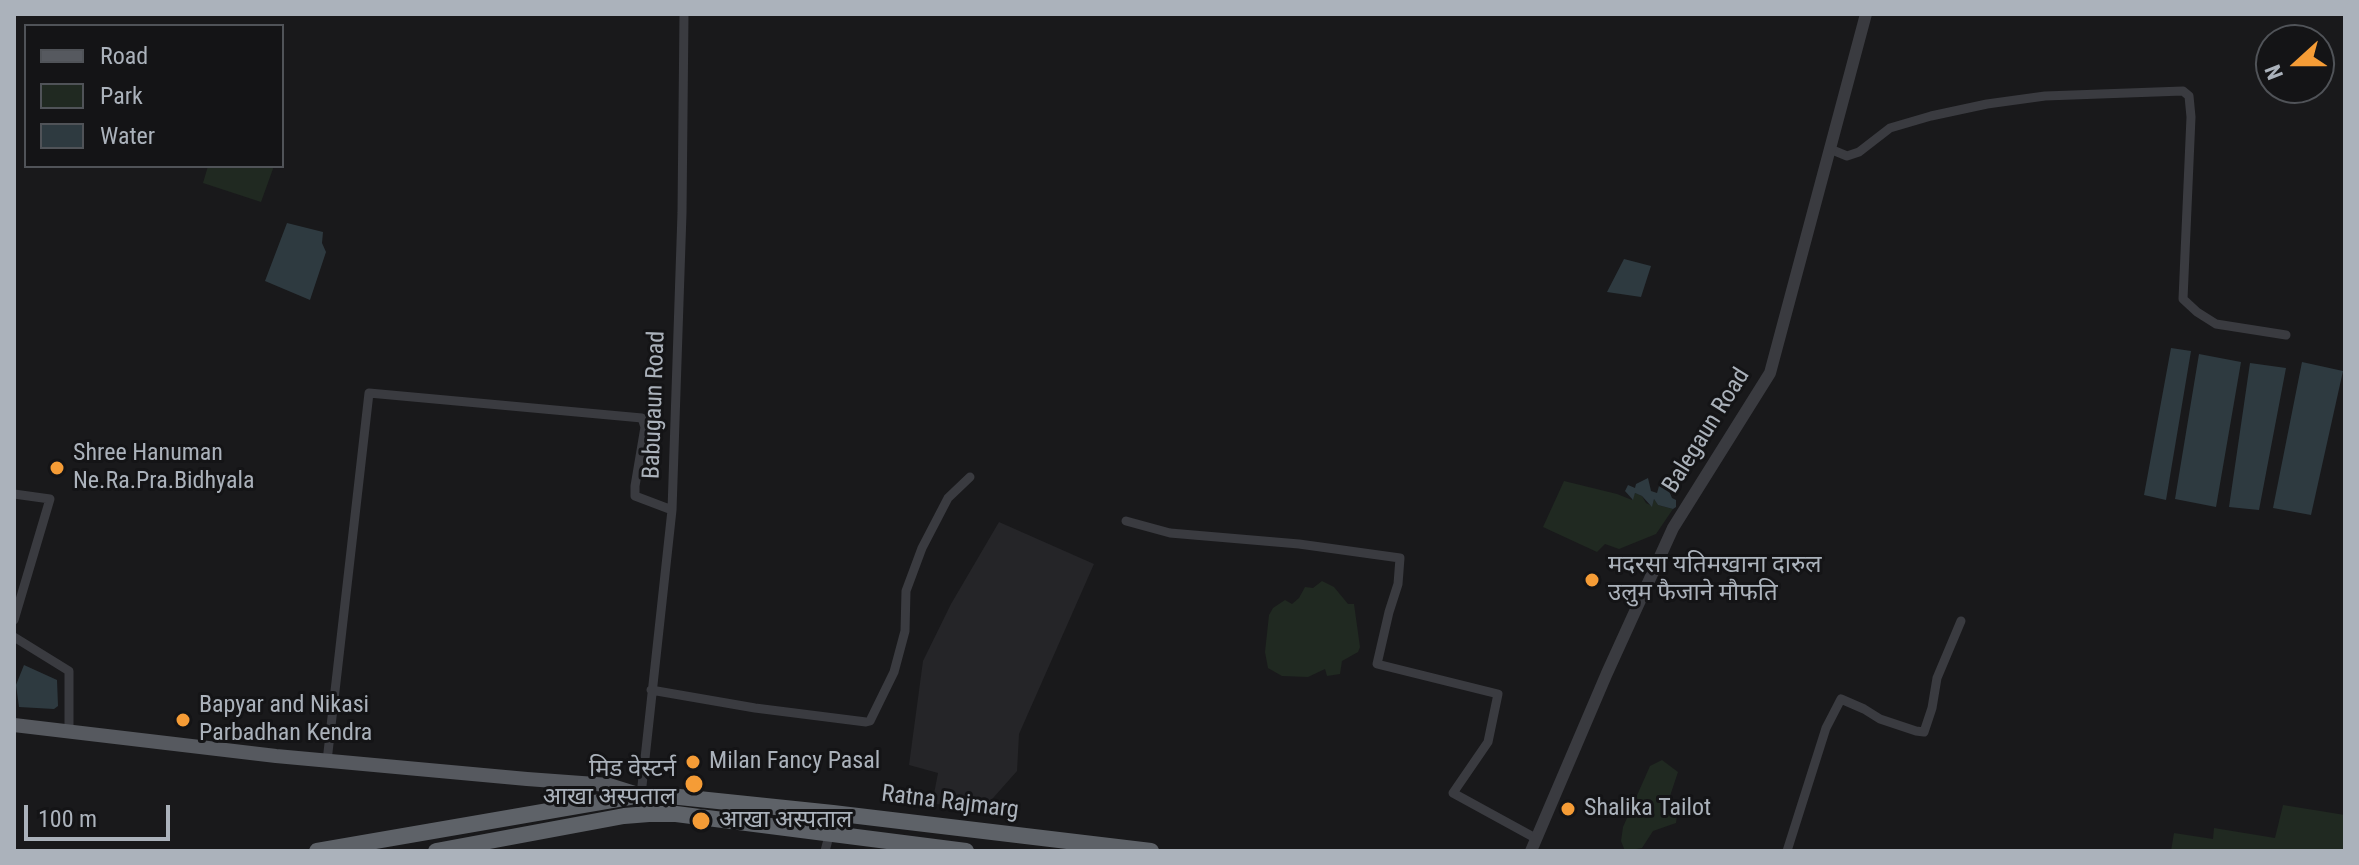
<!DOCTYPE html>
<html>
<head>
<meta charset="utf-8">
<style>
	body { margin:0 }
	#map { position:relative; width:2359px; height:865px; overflow:hidden; background:#19191b; font-family:"Roboto Condensed",sans-serif }
	canvas { display:block }
	.frame { position:absolute; inset:0; border:16px solid #abb2bb; pointer-events:none }
	.legend { position:absolute; left:24px; top:24px; width:260px; height:144px; box-sizing:border-box; background:#141416; border:2px solid #505358; margin:0; padding:10px 14px; list-style:none; font-size:24px; color:#abb2bb }
	.legend li { display:flex; align-items:center; gap:16px; height:40px }
	.legend b { width:40px; border:2px solid #505358 }
	.north { position:absolute; left:2255px; top:24px; width:80px; height:80px; box-sizing:border-box; background:#141416; border:2px solid #505358; border-radius:50%; rotate:249deg; font-size:22px; font-weight:700; line-height:32px; text-align:center; color:#abb2bb }
	.north::after { content:''; display:block; margin:auto; width:28px; height:36px; background:#f59c36; clip-path:polygon(50% 0,100% 100%,50% 72%,0 100%) }
	.scale { position:absolute; left:24px; top:805px; width:146px; height:36px; box-sizing:border-box; border:4px solid #abb2bb; border-top:0; padding-left:10px; font-size:24px; line-height:28px; white-space:nowrap; color:#abb2bb; -webkit-text-stroke:6px #141416; paint-order:stroke }
</style>
</head>
<body>
<div id="map">
<canvas width="2359" height="865"></canvas>
<div class="frame"></div>
<ul class="legend">
<li><b style="height:10px;background:#56595f"></b>Road</li>
<li><b style="height:22px;background:#202921"></b>Park</li>
<li><b style="height:22px;background:#2e3a40"></b>Water</li>
</ul>
<div class="north">N</div>
<div class="scale">100 m</div>
</div>
<script>
const ctx = document.querySelector('canvas').getContext('2d');
ctx.lineJoin = 'round';
function paint(path, color) {
  ctx.fillStyle = color;
  ctx.fill(path, 'evenodd');
}
function poly(rows) {
  const path = new Path2D();
  for (const r of rows) {
    path.moveTo(r[0], r[1]);
    for (let i = 2; i < r.length; i += 2) path.lineTo(r[i], r[i + 1]);
  }
  return path;
}
function trace(path, color, width, dash) {
  ctx.strokeStyle = color;
  ctx.lineWidth = width;
  ctx.lineCap = dash ? 'butt' : 'round';
  ctx.setLineDash(dash || []);
  ctx.stroke(path);
}
function drawText(font, color, halo, rows, align = 'center') {
  ctx.font = font + ' "Roboto Condensed","Noto Sans Devanagari",sans-serif';
  ctx.lineWidth = 6;
  ctx.setLineDash([]);
  ctx.textBaseline = 'middle';
  ctx.strokeStyle = halo;
  ctx.fillStyle = color;
  for (const [text, x, y, turn = 0] of rows) {
    ctx.save();
    ctx.translate(x, y);
    ctx.rotate((+turn || 0) * Math.PI / 180);
    ctx.textAlign = isNaN(turn) ? turn : align;
    if (halo) ctx.strokeText(text, 0, 0);
    ctx.fillText(text, 0, 0);
    ctx.restore();
  }
}
const built = poly([
	[999,522,1094,564,1019,734,1017,771,986,806,932,804,938,773,909,765,923,661,951,604]
]);
const green = poly([
	[208,166,274,166,261,202,203,183],
	[1564,481,1617,494,1632,500,1635,493,1642,496,1646,503,1652,506,1654,499,1658,505,1673,509,1656,534,1619,549,1605,544,1597,552,1543,527],
	[1322,581,1334,587,1348,604,1354,604,1360,647,1358,652,1342,661,1340,674,1327,676,1325,669,1308,677,1282,676,1268,668,1265,652,1269,615,1273,608,1285,600,1292,604,1299,598,1305,587,1313,588],
	[1662,760,1678,772,1669,799,1677,815,1676,823,1653,831,1642,848,1625,851,1621,841,1623,827,1650,766],
	[2283,805,2345,815,2345,851,2171,851,2174,833,2213,839,2214,828,2275,838]
]);
const water = poly([
	[287,223,323,232,322,243,326,252,310,300,265,281],
	[1624,259,1651,266,1641,297,1607,292],
	[2171,348,2191,351,2166,500,2144,495],
	[2199,354,2241,362,2216,507,2175,499],
	[2302,362,2343,371,2311,515,2273,508],
	[2250,363,2286,368,2259,510,2229,507],
	[1648,478,1651,491,1657,493,1659,486,1669,491,1672,498,1676,500,1676,507,1673,509,1658,505,1654,499,1652,507,1642,496,1635,493,1633,500,1625,491,1628,485,1635,488,1636,484],
	[24,665,57,680,58,706,54,709,19,707,16,685]
]);
const minor = poly([
	[1830,149,1847,156,1859,152,1890,128,1931,116,1987,104,2045,96,2183,91,2189,96,2191,117,2183,299,2197,312,2216,324,2286,335],
	[14,494,50,499,14,620],
	[1126,521,1170,533,1299,544,1400,558,1398,584,1389,612,1377,664,1498,694,1488,742,1453,793,1537,839],
	[14,637,69,671,69,732],
	[651,690,755,708,866,722,870,721,894,672,905,631,906,591,922,548,948,498,970,477],
	[327,761,369,393,642,418,645,427,635,486,635,496,672,510],
	[641,795,672,510,682,213,684,14],
	[824,835,829,836,825,851],
	[1787,851,1826,728,1841,699,1864,709,1880,719,1916,731,1924,732,1932,708,1937,678,1961,621]
]);
const tertiary = poly([
	[1531,851,1607,673,1673,528,1770,373,1866,14]
]);
const primary = poly([
	[14,725,276,756,527,779,609,785,641,795]
]);
const trunk = poly([
	[317,851,641,795,660,795,833,813,1151,851],
	[436,851,624,816,649,814,676,814,966,851]
]);
const markers = [
	[57,468,8,"#f59c36"],
	[1592,580,8,"#f59c36"],
	[183,720,8,"#f59c36"],
	[693,762,8,"#f59c36"],
	[694,784,10,"#f59c36"],
	[1568,809,8,"#f59c36"],
	[701,821,10,"#f59c36"]
];
const streetNames = [
	["Babugaun Road",655,405,-88],
	["Balegaun Road",1707,431,-58],
	["Ratna Rajmarg",950,803,7]
];
const poiNames = [
	["Shree Hanuman",73,454],
	["Ne.Ra.Pra.Bidhyala",73,482],
	["मदरसा यतिमखाना दारुल",1608,566],
	["उलुम फैजाने माैफति",1608,594],
	["Bapyar and Nikasi",199,706],
	["Parbadhan Kendra",199,734],
	["Milan Fancy Pasal",709,762],
	["मिड वेस्टर्न",676,770,"right"],
	["आखा अस्पताल",676,798,"right"],
	["Shalika Tailot",1584,809],
	["आखा अस्पताल",719,821]
];
paint(built, '#252528');
paint(green, '#202921');
paint(water, '#2e3a40');
trace(minor, '#3a3b40', 9);
trace(tertiary, '#3a3b40', 12);
trace(primary, '#56595f', 14);
trace(trunk, '#5e6268', 16);
for (const [x, y, r, color] of markers) {
  const dot = new Path2D();
  dot.arc(x, y, r, 0, 2 * Math.PI);
  ctx.fillStyle = color;
  ctx.fill(dot);
  trace(dot, '#141416', 3);
}
drawText('24px', '#abb2bb', '#141416', streetNames);
drawText('24px', '#abb2bb', '#141416', poiNames, 'left');
</script>
</body>
</html>
